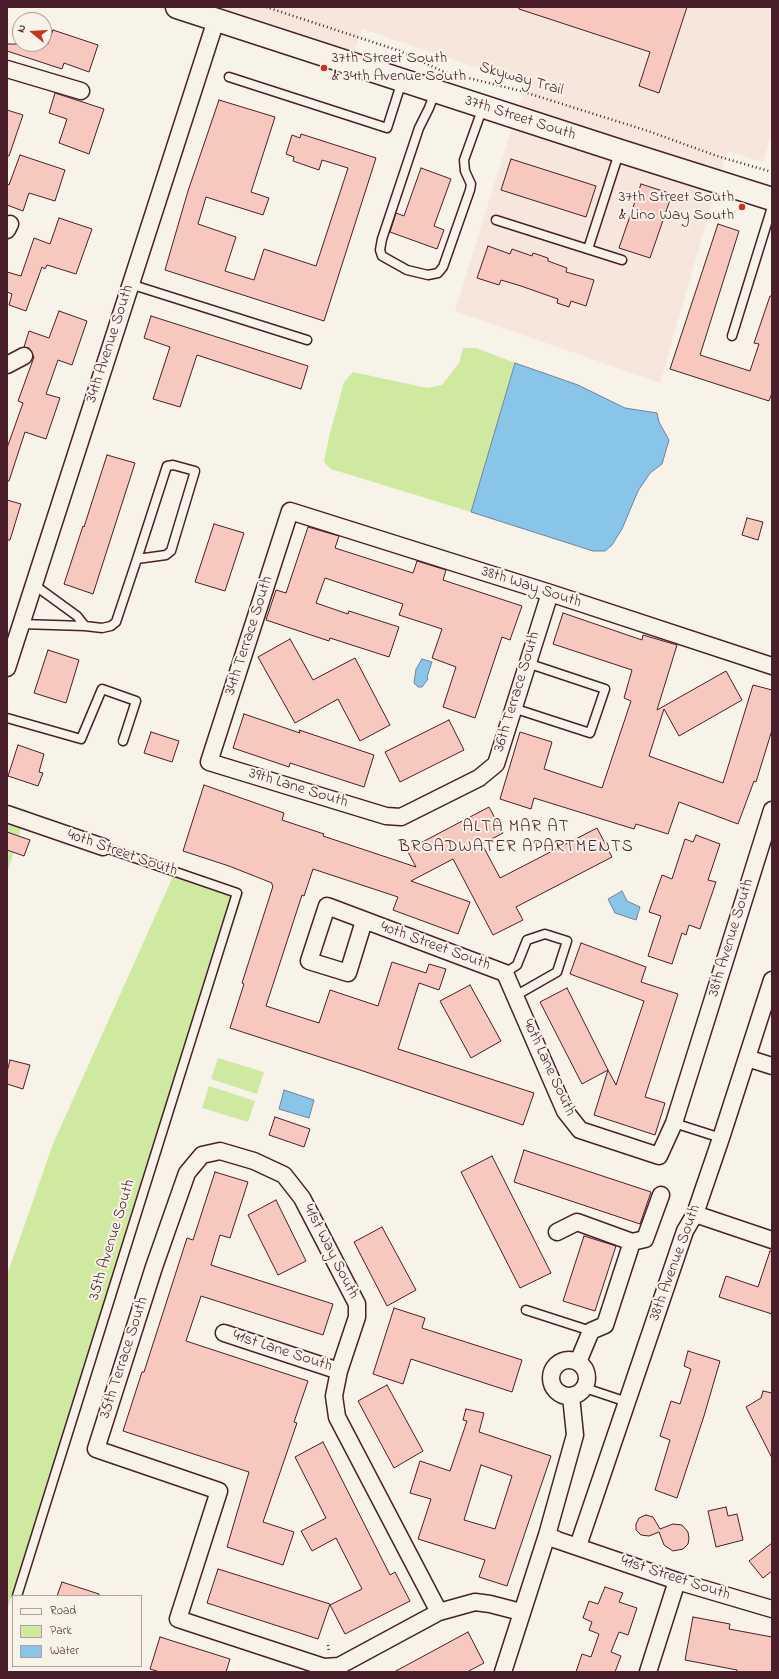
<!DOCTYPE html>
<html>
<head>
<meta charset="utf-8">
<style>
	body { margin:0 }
	#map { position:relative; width:779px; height:1679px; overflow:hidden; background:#f7f3e8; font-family:"Indie Flower",sans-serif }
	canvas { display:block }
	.frame { position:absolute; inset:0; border:8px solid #4a1f2b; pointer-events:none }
	.legend { position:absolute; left:12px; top:1595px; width:130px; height:72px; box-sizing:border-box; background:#f7f3e8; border:1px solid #b29e9c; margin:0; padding:5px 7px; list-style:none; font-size:12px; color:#4a1f2b }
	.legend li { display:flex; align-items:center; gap:8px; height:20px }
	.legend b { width:20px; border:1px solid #b29e9c }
	.north { position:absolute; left:12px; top:12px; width:40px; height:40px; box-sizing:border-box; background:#f7f3e8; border:1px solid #b29e9c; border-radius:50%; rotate:288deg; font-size:11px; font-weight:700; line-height:16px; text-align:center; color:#4a1f2b }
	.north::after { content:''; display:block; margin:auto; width:14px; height:18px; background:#c8321e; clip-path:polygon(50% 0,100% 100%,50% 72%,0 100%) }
</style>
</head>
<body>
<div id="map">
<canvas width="779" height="1679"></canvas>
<div class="frame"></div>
<ul class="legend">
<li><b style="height:5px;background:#f7f3e8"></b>Road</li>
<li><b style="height:11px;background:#cfeaa0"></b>Park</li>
<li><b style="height:11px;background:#89c5e9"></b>Water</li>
</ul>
<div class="north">N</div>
</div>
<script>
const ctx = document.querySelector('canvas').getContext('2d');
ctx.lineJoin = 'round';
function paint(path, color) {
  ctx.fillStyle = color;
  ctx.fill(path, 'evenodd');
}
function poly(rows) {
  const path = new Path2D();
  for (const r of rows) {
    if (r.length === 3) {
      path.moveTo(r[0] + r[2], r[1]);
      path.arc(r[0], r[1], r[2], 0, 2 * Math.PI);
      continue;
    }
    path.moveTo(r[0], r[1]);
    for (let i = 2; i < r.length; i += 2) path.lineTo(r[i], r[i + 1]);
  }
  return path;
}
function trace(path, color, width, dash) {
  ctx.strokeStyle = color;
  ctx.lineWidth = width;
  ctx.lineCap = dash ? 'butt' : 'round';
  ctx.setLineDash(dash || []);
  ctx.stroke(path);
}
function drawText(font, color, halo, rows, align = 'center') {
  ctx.font = font + ' "Indie Flower",sans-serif';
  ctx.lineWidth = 4;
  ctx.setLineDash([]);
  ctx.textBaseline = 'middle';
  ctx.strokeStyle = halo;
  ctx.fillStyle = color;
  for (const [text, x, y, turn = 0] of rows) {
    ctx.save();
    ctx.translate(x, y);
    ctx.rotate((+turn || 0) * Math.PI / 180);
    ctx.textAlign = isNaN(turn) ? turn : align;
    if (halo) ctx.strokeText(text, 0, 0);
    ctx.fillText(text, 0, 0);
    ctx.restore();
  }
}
const built = poly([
	[201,7,772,7,772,132,763,162,727,151,720,175,518,111,526,84,362,29,352,57],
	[513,124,716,189,660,383,455,311]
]);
const green = poly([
	[463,348,476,348,515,363,471,512,331,469,324,462,329,437,344,382,353,372,427,388,442,385,459,363],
	[7,804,27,810,7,873],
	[175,872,244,892,7,1610,7,1275,53,1144],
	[218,1058,264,1072,257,1094,211,1079],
	[209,1086,255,1101,248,1122,202,1108]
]);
const water = poly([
	[515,363,578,385,625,408,657,413,659,422,669,440,662,464,650,473,638,491,622,529,612,545,605,551,593,551,471,512,515,363],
	[422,659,432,662,427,677,428,679,422,687,418,687,414,683,416,669,422,659],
	[622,891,627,901,640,907,636,920,615,913,608,899,622,891],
	[284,1090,314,1100,309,1118,279,1109,284,1090]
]);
const building = poly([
	[519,7,687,7,659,93,639,86,650,52,519,9,519,7],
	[53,30,98,45,89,72,64,63,62,69,7,51,7,44,48,44,53,30],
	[55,93,104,109,89,154,59,143,67,119,49,113,55,93],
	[219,100,275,117,251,192,269,198,263,215,206,197,198,224,236,237,225,271,254,280,264,249,316,266,348,168,322,160,319,170,293,161,294,157,286,154,292,135,300,138,301,134,376,158,324,321,165,270,188,191,219,100],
	[7,110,23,115,9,156,7,156,7,110],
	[20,155,65,170,55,201,29,193,23,211,7,205,7,184,9,185,20,155],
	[511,159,596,186,586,217,501,190,511,159],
	[421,168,451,179,434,226,444,230,437,249,390,232,396,213,404,216,421,168],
	[641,184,672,194,650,258,619,248,641,184],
	[59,218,92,229,76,274,47,265,45,269,42,267,26,311,9,305,12,294,7,292,7,272,21,276,34,238,50,244,59,218],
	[718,224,739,231,700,355,750,371,759,344,754,343,770,296,772,296,772,393,769,401,670,369,718,224],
	[488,246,510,254,512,249,532,256,533,253,548,258,548,261,567,268,566,272,594,280,586,306,571,301,569,307,557,303,558,299,521,286,501,280,499,285,477,278,488,246],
	[59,311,87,321,72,365,58,360,46,394,60,398,46,439,25,432,9,481,7,481,7,448,23,403,18,401,34,357,29,348,24,347,29,331,49,338,59,311],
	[151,316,308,366,301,389,197,355,180,407,153,399,170,347,144,338,151,316],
	[107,455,135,463,93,594,64,584,83,526,84,527,107,455],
	[7,500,21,504,10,540,7,540,7,500],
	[747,518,763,522,758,540,742,535,747,518],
	[214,524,244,533,225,591,195,582,214,524],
	[308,527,339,536,335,548,413,573,417,561,446,570,443,580,522,606,510,640,502,637,475,718,443,707,456,667,432,658,442,629,399,615,403,604,325,578,316,603,348,614,349,611,399,627,389,657,330,638,329,641,266,620,276,590,286,593,308,527],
	[563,613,642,640,643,635,677,645,657,710,726,671,742,700,679,736,664,709,649,756,723,783,753,685,772,690,772,730,756,782,754,781,738,824,679,802,668,834,636,824,634,829,534,798,531,809,500,799,520,732,552,742,544,769,602,788,631,701,624,698,632,670,553,644,563,613],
	[290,639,313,680,355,658,390,725,360,741,338,699,295,723,258,657,290,639],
	[48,650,79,660,66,703,34,693,48,650],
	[244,714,300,733,299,730,374,755,364,787,290,763,289,767,233,748,244,714],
	[449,720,464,750,400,782,385,752,449,720],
	[151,732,179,741,172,762,144,753,151,732],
	[18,745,44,754,39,772,43,773,38,786,8,776,18,745],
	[204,785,284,813,282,820,324,834,323,836,416,867,407,850,489,807,503,833,482,844,500,878,597,828,612,857,516,907,523,920,493,935,453,859,411,881,470,902,458,934,393,910,398,897,313,869,304,896,302,895,266,1006,319,1023,330,990,378,1006,392,962,426,973,429,964,446,969,439,990,419,983,398,1049,534,1093,523,1125,357,1069,230,1028,244,984,242,983,273,886,272,885,272,883,229,866,183,851,204,785],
	[7,832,30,840,24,856,7,850,7,832],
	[696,835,720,844,708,880,716,882,700,929,689,925,686,935,682,933,672,964,648,956,661,916,649,912,662,875,672,879,685,839,693,842,696,835],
	[581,943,646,967,641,982,678,994,645,1097,665,1103,655,1135,594,1115,608,1070,616,1085,644,1001,570,974,581,943],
	[470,985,501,1041,471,1058,440,1001,470,985],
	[567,988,608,1070,582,1084,540,1002,567,988],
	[10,1060,30,1065,23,1089,7,1084,7,1072,10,1060],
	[275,1117,310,1129,304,1147,269,1135,275,1117],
	[524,1150,651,1192,640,1224,514,1182,524,1150],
	[492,1156,551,1273,520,1288,461,1172,492,1156],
	[215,1172,248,1182,230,1238,220,1235,211,1265,333,1304,323,1335,201,1296,186,1341,308,1381,294,1422,297,1423,263,1522,294,1532,283,1565,227,1547,249,1472,123,1431,142,1372,144,1372,187,1238,193,1240,215,1172],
	[276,1200,306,1261,278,1275,248,1215,276,1200],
	[382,1227,416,1290,387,1306,354,1242,382,1227],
	[584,1236,616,1246,595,1311,563,1301,584,1236],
	[770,1251,772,1252,772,1314,719,1297,726,1276,758,1287,770,1251],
	[394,1308,425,1318,422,1328,522,1360,512,1392,411,1359,403,1384,373,1374,394,1308],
	[688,1351,720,1361,704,1416,677,1498,655,1490,670,1440,660,1436,671,1401,680,1404,691,1369,684,1366,688,1351],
	[387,1385,423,1451,394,1468,358,1401,387,1385],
	[763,1391,772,1393,772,1458,746,1407,761,1398,763,1391],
	[466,1409,484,1413,479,1432,551,1456,507,1586,479,1577,485,1560,418,1539,431,1499,410,1493,420,1461,450,1471,467,1421,463,1420,466,1409],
	[481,1465,512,1476,495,1529,464,1520,481,1465],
	[323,1442,390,1575,395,1572,410,1601,345,1634,330,1605,362,1589,336,1538,312,1551,301,1531,326,1518,295,1457,323,1442],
	[726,1507,728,1516,737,1514,743,1540,716,1547,708,1511,726,1507],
	[646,1515,653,1517,660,1529,673,1524,682,1525,688,1532,689,1539,688,1544,683,1549,673,1551,664,1545,659,1532,649,1536,641,1535,636,1530,636,1524,639,1518,646,1515],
	[772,1543,772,1571,763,1578,749,1561,772,1543],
	[218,1569,330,1604,318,1639,207,1603,218,1569],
	[62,1582,99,1594,99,1596,57,1596,62,1582],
	[605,1587,623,1593,619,1602,637,1608,628,1635,619,1632,611,1652,621,1656,615,1672,576,1672,582,1654,591,1657,599,1634,589,1630,592,1622,583,1618,589,1601,598,1604,605,1587],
	[693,1617,730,1624,729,1629,772,1637,772,1672,737,1672,737,1670,685,1660,693,1617],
	[468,1632,484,1663,467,1672,394,1672,468,1632],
	[160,1637,230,1659,226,1672,160,1672,150,1669,160,1637]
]);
const path = poly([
	[266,7,400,51,444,72,521,91,648,131,717,156,772,172],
	[328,1645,329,1653],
	[269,1672,269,1671]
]);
const lane = poly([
	[229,77,387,128,402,81],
	[435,92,429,108,419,128,382,239,380,250,382,256,407,270,428,275,438,273,443,267,470,190,471,184,465,171,464,160,483,107],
	[496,220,622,260],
	[588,249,619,153],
	[130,284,307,340],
	[732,336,772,207],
	[21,624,85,626,77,616,33,584],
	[85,626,102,628,111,626,116,622,137,559,167,466,173,465,195,471,171,551,166,555,137,559],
	[513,708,590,733,605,689,527,663],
	[7,718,81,739,102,689,136,701,123,741],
	[505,973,517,965,527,940,545,934,567,941,557,972,515,996],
	[674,1123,721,1138],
	[526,1310,591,1331],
	[585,1388,627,1402],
	[17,1596,237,893,103,847]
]);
const street = poly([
	[7,69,81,91],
	[7,230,10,224],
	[7,365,24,356],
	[550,593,496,764,479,778,401,817,386,816,209,762,290,511,550,593,772,666],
	[7,668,216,20],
	[7,814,103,847],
	[364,921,348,973,309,961,327,906,505,973,565,1111,580,1130,659,1156,674,1123,772,810],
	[747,1058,772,1066],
	[695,1214,772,1240],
	[557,1232,577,1222,632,1242,645,1239,661,1195],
	[224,1333,339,1371],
	[569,1378,18],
	[578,1362,591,1331,605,1325,632,1242],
	[547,1535,557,1540,677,1581,772,1609],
	[578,1546,685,1231,695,1214,721,1138,772,980],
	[439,1612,337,1417,334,1396,339,1371,357,1317,357,1304,302,1198,284,1175,254,1161,220,1151,202,1155,187,1173,154,1267,96,1449,219,1491,178,1619,324,1667,339,1666,439,1612,475,1602,490,1604,521,1612],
	[503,1672,547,1535,575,1435,571,1396],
	[648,1672,677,1581]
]);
const secondary = poly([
	[177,7,620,151,772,199]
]);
const markers = [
	[324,68,4,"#c8321e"],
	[742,207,4,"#c8321e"]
];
const poiNames = [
	["37th Street South",332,59],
	["& 34th Avenue South",332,77],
	["37th Street South",734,198,"right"],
	["& Lino Way South",734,216,"right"]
];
const streetNames = [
	["Skyway Trail",521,80,16],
	["37th Street South",520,119,18],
	["34th Avenue South",111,344,-72],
	["38th Way South",531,588,18],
	["34th Terrace South",250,636,-72],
	["36th Terrace South",518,692,-73],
	["39th Lane South",298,789,17],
	["40th Street South",122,854,19],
	["38th Avenue South",732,938,-73],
	["40th Street South",435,947,20],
	["40th Lane South",548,1068,65],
	["35th Avenue South",113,1240,-73],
	["41st Way South",330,1252,63],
	["38th Avenue South",676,1263,-70],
	["41st Lane South",282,1352,18],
	["35th Terrace South",125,1358,-72],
	["41st Street South",675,1579,18]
];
const neighbourhoodNames = [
	["ALTA MAR AT",516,828],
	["BROADWATER APARTMENTS",516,848]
];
paint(built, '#f7e6db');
paint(green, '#cfeaa0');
paint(water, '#89c5e9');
trace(water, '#70839d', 1);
paint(building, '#f7c8be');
trace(building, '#4a1f2b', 1);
trace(lane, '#4a1f2b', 11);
trace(street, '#4a1f2b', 19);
trace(secondary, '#4a1f2b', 25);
trace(path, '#4a1f2b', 2.5, [1, 3]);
trace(lane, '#f7f3e8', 8);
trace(street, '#f7f3e8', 16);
trace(secondary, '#f7f3e8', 22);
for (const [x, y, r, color] of markers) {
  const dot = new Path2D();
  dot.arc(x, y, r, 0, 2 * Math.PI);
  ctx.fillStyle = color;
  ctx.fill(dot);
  trace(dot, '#f7f3e8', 1.5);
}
drawText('16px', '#4a1f2b', '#f7f3e8', poiNames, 'left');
drawText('16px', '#4a1f2b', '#f7f3e8', streetNames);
ctx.letterSpacing = '1px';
drawText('17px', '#4a1f2b', '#f7f3e8', neighbourhoodNames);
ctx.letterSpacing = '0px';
</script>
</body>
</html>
